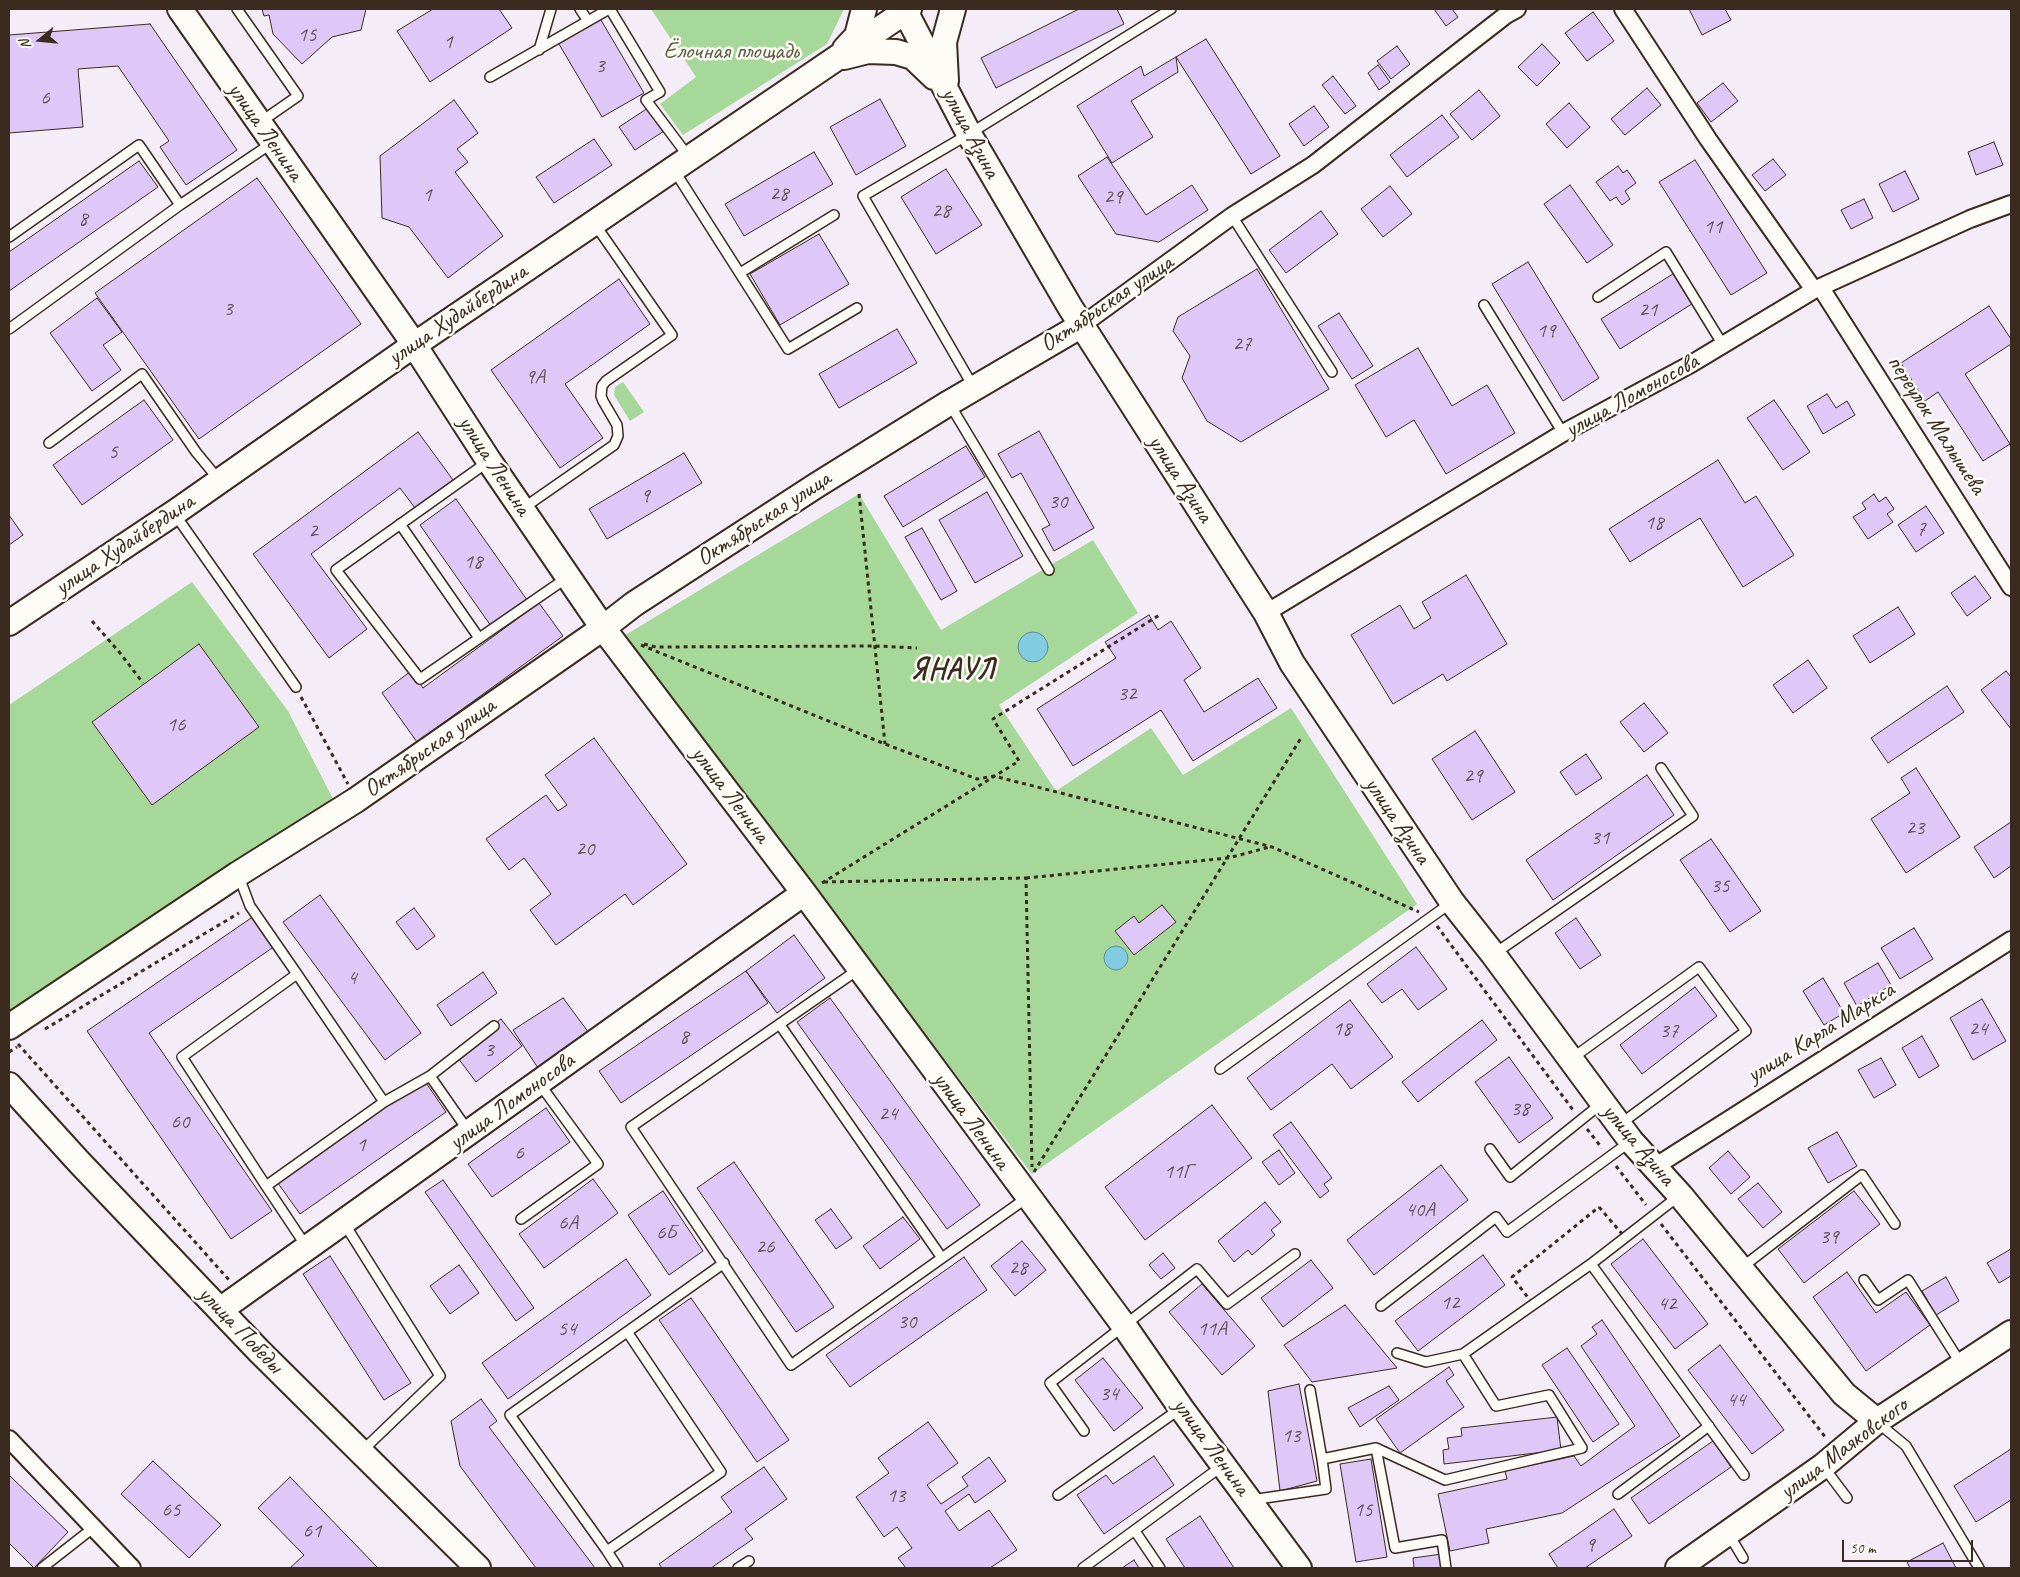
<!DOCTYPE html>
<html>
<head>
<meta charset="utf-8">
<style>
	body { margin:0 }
	#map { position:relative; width:2020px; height:1577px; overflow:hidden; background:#f4ecf7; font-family:Caveat,sans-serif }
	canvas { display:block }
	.frame { position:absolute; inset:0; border:10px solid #3b2a1e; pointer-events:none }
	.north { position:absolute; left:15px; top:15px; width:50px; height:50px; -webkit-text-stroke:4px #fdfcf7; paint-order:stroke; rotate:253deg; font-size:14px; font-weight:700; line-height:20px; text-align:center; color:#3b2a1e }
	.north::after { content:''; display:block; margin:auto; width:18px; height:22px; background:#3b2a1e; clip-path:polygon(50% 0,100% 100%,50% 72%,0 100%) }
	.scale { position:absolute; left:1842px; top:1540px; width:131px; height:22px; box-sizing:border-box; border:2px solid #3b2a1e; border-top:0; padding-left:6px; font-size:15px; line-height:18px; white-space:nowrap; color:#3b2a1e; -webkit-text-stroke:4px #fdfcf7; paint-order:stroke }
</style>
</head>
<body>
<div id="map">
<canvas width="2020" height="1577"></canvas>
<div class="frame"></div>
<div class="north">N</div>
<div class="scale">50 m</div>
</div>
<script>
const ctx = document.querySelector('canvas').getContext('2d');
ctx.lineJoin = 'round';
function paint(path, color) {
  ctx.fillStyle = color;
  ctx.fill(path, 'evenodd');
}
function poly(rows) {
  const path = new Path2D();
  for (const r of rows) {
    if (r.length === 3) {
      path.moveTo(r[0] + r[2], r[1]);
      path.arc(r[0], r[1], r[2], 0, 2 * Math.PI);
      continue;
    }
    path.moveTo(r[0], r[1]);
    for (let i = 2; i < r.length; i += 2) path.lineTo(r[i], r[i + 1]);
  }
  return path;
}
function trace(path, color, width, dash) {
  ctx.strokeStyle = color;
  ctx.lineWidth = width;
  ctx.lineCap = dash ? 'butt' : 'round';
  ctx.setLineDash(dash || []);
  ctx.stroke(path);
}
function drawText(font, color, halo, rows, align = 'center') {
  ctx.font = font + ' Caveat,sans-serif';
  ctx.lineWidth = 5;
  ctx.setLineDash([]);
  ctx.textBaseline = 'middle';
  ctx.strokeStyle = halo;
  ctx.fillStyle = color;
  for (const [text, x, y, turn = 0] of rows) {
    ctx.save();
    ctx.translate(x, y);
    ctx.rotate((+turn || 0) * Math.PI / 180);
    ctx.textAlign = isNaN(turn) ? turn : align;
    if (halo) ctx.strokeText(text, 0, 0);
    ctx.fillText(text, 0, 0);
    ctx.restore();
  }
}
const green = poly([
	[651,9,844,9,827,44,683,135,660,104,696,77],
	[623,382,644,412,630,421,614,395,615,387],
	[859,494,941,630,1093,540,1138,613,999,705,1056,791,1151,728,1183,775,1291,708,1417,904,1032,1174,622,637],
	[192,582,288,711,334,801,9,1016,9,705]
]);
const water = poly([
	[1033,647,15],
	[1116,958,12]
]);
const building = poly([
	[262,9,366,9,361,30,332,37,302,64,273,34,269,15,264,16,262,9],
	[433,9,499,9,512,28,430,82,397,31,433,9],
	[1079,9,1117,9,1124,24,996,88,981,58,1079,9],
	[1434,9,1452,9,1458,17,1446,26,1434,9],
	[1689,9,1725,9,1731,20,1702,35,1689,9],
	[1593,12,1614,41,1587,61,1565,33,1593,12],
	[598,15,644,93,602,117,556,39,598,15],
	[150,24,237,150,186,185,160,147,169,141,118,66,78,69,83,127,9,133,9,35,150,24],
	[1206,39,1280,156,1251,174,1176,57,1206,39],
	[1542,44,1560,63,1537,86,1518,67,1542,44],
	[1397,46,1410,64,1391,79,1377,61,1397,46],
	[1176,57,1178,72,1131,101,1153,137,1112,163,1077,106,1141,66,1144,76,1176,57],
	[1378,65,1390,82,1379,90,1368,73,1378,65],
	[1333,76,1356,106,1345,114,1322,85,1333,76],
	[1723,83,1738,101,1711,122,1697,103,1723,83],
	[1647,88,1661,105,1625,135,1611,119,1647,88],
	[1479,90,1500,116,1472,140,1450,114,1479,90],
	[880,99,906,146,856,175,830,127,880,99],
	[454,100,478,133,457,149,468,162,455,172,503,236,448,278,409,227,382,218,380,156,454,100],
	[1569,103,1590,127,1567,148,1546,124,1569,103],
	[1314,106,1329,127,1304,146,1289,124,1314,106],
	[648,108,664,131,635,150,619,127,648,108],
	[1442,115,1459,137,1407,177,1390,155,1442,115],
	[594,139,612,165,554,203,536,177,594,139],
	[1994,142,2003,165,1976,175,1968,152,1994,142],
	[814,152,833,184,744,236,725,204,814,152],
	[1107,157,1146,215,1192,185,1208,210,1159,242,1116,234,1078,176,1107,157],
	[1773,159,1786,175,1765,191,1752,175,1773,159],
	[1695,160,1767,273,1731,295,1659,182,1695,160],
	[139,161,158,187,9,291,9,252,139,161],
	[1618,166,1623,173,1627,170,1636,183,1625,191,1630,199,1622,205,1616,197,1610,201,1596,182,1618,166],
	[946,169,982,225,936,254,901,197,946,169],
	[1905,171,1919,199,1893,212,1879,184,1905,171],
	[257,178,361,324,199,439,95,293,257,178],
	[1570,185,1613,245,1587,263,1544,204,1570,185],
	[1390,186,1412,214,1383,237,1361,209,1390,186],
	[1864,199,1873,218,1851,229,1841,210,1864,199],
	[1321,211,1338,234,1286,273,1269,250,1321,211],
	[819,234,849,284,780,325,750,274,819,234],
	[1528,262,1599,378,1563,401,1492,284,1528,262],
	[1257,269,1329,389,1241,442,1207,421,1182,378,1190,356,1173,331,1178,317,1257,269],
	[1676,272,1695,302,1620,349,1601,319,1676,272],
	[619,279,650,324,565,384,603,438,560,468,491,370,619,279],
	[97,298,122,332,103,345,121,370,92,391,50,333,97,298],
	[1989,306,2011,339,2011,344,1965,374,2010,444,1983,461,1938,392,1925,401,1901,363,1989,306],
	[1339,313,1373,366,1352,379,1318,326,1339,313],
	[897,329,917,363,839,408,819,374,897,329],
	[1418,348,1452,406,1487,385,1515,433,1446,474,1414,420,1386,437,1355,385,1418,348],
	[1827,394,1836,408,1847,401,1855,415,1823,434,1807,406,1827,394],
	[144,400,173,440,82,505,53,465,144,400],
	[1774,400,1810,452,1783,470,1747,418,1774,400],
	[1039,431,1094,528,1054,551,1042,529,1050,525,1021,473,1012,478,998,454,1039,431],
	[418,432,453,480,415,508,400,488,311,554,367,629,329,658,253,554,418,432],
	[966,446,985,477,903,527,884,496,966,446],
	[684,453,702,483,607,539,589,509,684,453],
	[1718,460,1745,503,1756,496,1794,555,1743,587,1700,518,1630,562,1609,529,1718,460],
	[987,492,1023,556,975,583,939,520,987,492],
	[1874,494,1879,502,1886,497,1894,509,1887,514,1893,522,1868,539,1853,517,1866,509,1862,503,1874,494],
	[456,499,527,600,491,626,420,525,456,499],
	[1926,506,1944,533,1916,552,1898,525,1926,506],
	[9,515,23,535,9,545,9,515],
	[922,528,957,591,941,600,905,537,922,528],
	[1466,575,1507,644,1447,681,1443,674,1393,704,1351,635,1400,605,1414,629,1431,618,1422,602,1466,575],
	[1975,576,1991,598,1967,616,1951,593,1975,576],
	[539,603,563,636,417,742,382,693,411,671,423,688,539,603],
	[1898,607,1915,634,1870,663,1853,636,1898,607],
	[1149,615,1158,630,1171,621,1201,668,1184,680,1204,712,1258,678,1277,708,1193,761,1161,710,1073,766,1037,709,1116,658,1105,642,1149,615],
	[199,644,259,727,152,805,92,722,199,644],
	[1808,660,1827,688,1793,713,1773,685,1808,660],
	[2006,671,2011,677,2011,729,1981,690,2006,671],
	[1947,686,1964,712,1888,763,1871,738,1947,686],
	[1644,703,1668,733,1644,752,1620,722,1644,703],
	[1475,731,1515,792,1472,820,1432,759,1475,731],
	[594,738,687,864,633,905,625,894,556,945,530,910,551,894,524,858,509,870,486,839,546,795,558,811,567,805,545,775,594,738],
	[1586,754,1602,778,1576,795,1560,772,1586,754],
	[1916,768,1960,837,1906,873,1871,819,1910,793,1901,778,1916,768],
	[1647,775,1674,815,1553,900,1526,860,1647,775],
	[2011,822,2011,866,1994,878,1974,847,2011,822],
	[1711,839,1761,911,1730,932,1680,860,1711,839],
	[320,895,421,1033,385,1060,283,922,320,895],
	[1162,905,1176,922,1134,955,1115,931,1134,916,1139,923,1162,905],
	[414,908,435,936,417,950,396,922,414,908],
	[254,916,275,946,149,1033,272,1211,231,1239,87,1031,254,916],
	[1576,918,1601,955,1580,969,1555,933,1576,918],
	[1914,928,1933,959,1900,979,1881,948,1914,928],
	[794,935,825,978,777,1013,746,971,794,935],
	[1416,947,1447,989,1418,1010,1402,989,1382,1003,1367,984,1416,947],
	[1878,963,1891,985,1857,1006,1844,983,1878,963],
	[746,971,768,1003,621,1103,599,1071,746,971],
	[483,972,497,993,451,1026,437,1005,483,972],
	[1823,978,1844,1013,1824,1025,1803,991,1823,978],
	[1695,987,1717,1016,1642,1074,1620,1045,1695,987],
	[563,998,589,1033,538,1068,513,1030,563,998],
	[830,998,980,1205,947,1229,797,1022,830,998],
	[1982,999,2006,1041,1973,1060,1950,1018,1982,999],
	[1350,1000,1393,1057,1351,1089,1332,1064,1271,1110,1247,1078,1350,1000],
	[501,1019,522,1046,476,1082,455,1054,501,1019],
	[1482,1020,1497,1040,1418,1102,1402,1082,1482,1020],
	[1922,1036,1939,1066,1919,1078,1902,1048,1922,1036],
	[1509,1057,1553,1118,1519,1143,1475,1082,1509,1057],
	[1881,1058,1896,1085,1874,1098,1858,1070,1881,1058],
	[422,1077,446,1112,300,1214,275,1179,422,1077],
	[1212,1105,1252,1158,1145,1240,1105,1187,1212,1105],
	[546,1108,570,1142,492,1197,468,1164,546,1108],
	[1291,1122,1332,1178,1324,1184,1329,1191,1320,1198,1273,1135,1291,1122],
	[1837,1132,1857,1166,1828,1183,1808,1148,1837,1132],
	[1279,1150,1295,1173,1279,1185,1262,1162,1279,1150],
	[1728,1151,1750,1177,1731,1194,1709,1168,1728,1151],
	[734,1162,834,1307,796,1332,697,1188,734,1162],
	[1441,1165,1468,1200,1374,1275,1347,1240,1441,1165],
	[593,1179,618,1213,544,1268,519,1234,593,1179],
	[443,1180,534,1308,516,1321,425,1192,443,1180],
	[1758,1183,1782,1212,1763,1228,1738,1199,1758,1183],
	[663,1191,703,1251,669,1275,628,1215,663,1191],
	[1854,1191,1880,1224,1804,1283,1778,1249,1854,1191],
	[1265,1202,1281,1222,1271,1230,1275,1235,1252,1255,1248,1250,1234,1262,1218,1241,1265,1202],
	[831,1209,852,1238,836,1249,815,1220,831,1209],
	[903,1217,920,1239,880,1269,863,1246,903,1217],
	[1643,1239,1708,1324,1675,1349,1611,1264,1643,1239],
	[1022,1241,1046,1270,1015,1296,991,1266,1022,1241],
	[2011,1249,2011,1276,1999,1283,1987,1263,2011,1249],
	[1163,1253,1175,1268,1161,1279,1149,1265,1163,1253],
	[1483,1255,1505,1285,1418,1351,1395,1321,1483,1255],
	[330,1256,411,1383,384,1400,303,1274,330,1256],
	[964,1257,987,1290,850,1387,826,1355,964,1257],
	[626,1259,651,1295,508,1399,482,1363,626,1259],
	[1311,1260,1333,1288,1283,1327,1261,1298,1311,1260],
	[459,1265,479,1293,450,1314,430,1286,459,1265],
	[1847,1272,1876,1313,1906,1292,1930,1325,1866,1371,1813,1297,1847,1272],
	[1946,1277,1959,1301,1936,1315,1922,1291,1946,1277],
	[1202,1284,1255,1346,1222,1375,1169,1312,1202,1284],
	[691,1298,789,1440,757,1462,659,1320,691,1298],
	[1345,1305,1397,1368,1312,1382,1284,1345,1345,1305],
	[1602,1320,1680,1436,1562,1513,1486,1529,1489,1543,1450,1551,1438,1494,1507,1479,1505,1471,1574,1456,1581,1466,1635,1426,1581,1346,1597,1334,1592,1327,1602,1320],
	[1720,1345,1784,1430,1752,1454,1688,1370,1720,1345],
	[1567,1348,1619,1424,1593,1442,1542,1365,1567,1348],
	[1103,1358,1143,1408,1114,1431,1075,1380,1103,1358],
	[1449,1367,1454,1375,1446,1381,1464,1407,1400,1453,1376,1419,1449,1367],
	[1299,1384,1317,1481,1280,1491,1268,1391,1299,1384],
	[1389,1386,1399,1400,1360,1427,1348,1408,1389,1386],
	[481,1399,497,1421,489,1427,595,1568,536,1568,460,1466,451,1421,481,1399],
	[1557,1417,1561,1450,1444,1464,1443,1450,1449,1449,1447,1438,1462,1436,1461,1428,1557,1417],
	[928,1422,958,1463,927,1485,941,1504,968,1486,962,1477,989,1457,1006,1481,975,1503,969,1494,945,1511,959,1531,989,1510,1017,1550,990,1568,906,1568,898,1558,912,1548,897,1527,884,1537,856,1497,889,1473,878,1458,928,1422],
	[1713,1441,1731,1467,1649,1524,1631,1498,1713,1441],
	[2011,1449,2011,1500,1976,1522,1954,1486,2011,1449],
	[1154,1456,1174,1485,1104,1534,1077,1495,1106,1475,1113,1484,1154,1456],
	[1371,1459,1387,1557,1356,1562,1340,1464,1371,1459],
	[153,1461,221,1525,189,1558,121,1494,153,1461],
	[764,1467,787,1499,745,1529,753,1539,711,1568,662,1568,659,1564,732,1512,721,1497,764,1467],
	[9,1475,68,1532,34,1568,9,1543,9,1475],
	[290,1477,378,1568,290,1568,304,1555,258,1508,290,1477],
	[1614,1509,1632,1536,1585,1568,1558,1568,1549,1554,1614,1509],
	[1200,1516,1234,1568,1185,1568,1166,1539,1200,1516],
	[1943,1543,1956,1568,1910,1568,1907,1562,1943,1543],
	[1442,1554,1445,1568,1414,1568,1413,1558,1442,1554],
	[1134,1560,1139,1568,1122,1568,1134,1560]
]);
const path = poly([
	[859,494,885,744],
	[92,621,120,653,143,683],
	[644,644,656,647,876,646,917,648],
	[641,645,885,744,977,779,994,776,1272,847,1419,912],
	[301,697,348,784],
	[1026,878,1228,858,1270,847],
	[824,882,1026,878,1032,1167],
	[822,883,1019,761,993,719,1161,614],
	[1437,926,1573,1110],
	[45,1029,239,913],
	[18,1044,229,1280],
	[9,1052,17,1047],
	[1587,1129,1602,1148],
	[1616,1166,1646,1205],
	[1034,1172,1301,738],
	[1599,1207,1623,1235,1591,1264,1533,1304,1512,1277,1599,1207],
	[1661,1224,1826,1438]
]);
const lane = poly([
	[237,9,298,96,259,123],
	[580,9,588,21,609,9],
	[610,9,660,92,646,100,688,156],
	[539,50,551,9],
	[490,77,588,21],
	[674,170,788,349,857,308],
	[1232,216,1332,372],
	[9,237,139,145,180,205],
	[740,273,834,215],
	[1598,297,1666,252,1723,345],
	[1484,305,1563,433],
	[9,329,180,205,272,143],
	[974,388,863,196,969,134,1171,9],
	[949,403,1049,570],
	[49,443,142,374,196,452,219,480],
	[489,461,336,570,420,679,568,577],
	[522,509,614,445,618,436,617,425,603,401,601,396,602,386,606,381,672,335,594,223],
	[174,513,296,687],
	[400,524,479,638],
	[238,874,250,906,297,974,384,1102,266,1186,182,1057,297,974],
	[1494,954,1693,816,1661,768],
	[859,969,631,1127,791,1365,1028,1197],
	[780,1025,942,1258],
	[1571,1059,1699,967,1746,1031,1619,1125],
	[1220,1069,1452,902],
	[430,1076,494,1026],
	[384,1102,430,1076,469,1132],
	[1490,1149,1510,1177,1602,1103],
	[266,1186,306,1246],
	[521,1219,598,1164,539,1083],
	[344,1223,440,1376,362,1451],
	[1591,1264,1744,1475],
	[1741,1268,1862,1175,1895,1224],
	[1864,1280,1878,1300,1908,1280,1961,1364],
	[1381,1306,1496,1217,1507,1232,1631,1141],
	[628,1333,721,1472,607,1551,510,1415,724,1263],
	[1397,1353,1426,1362,1463,1354,1591,1264,1680,1195],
	[1310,1390,1322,1459],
	[1877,1422,1906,1446,1979,1568],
	[1084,1431,1050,1383,1197,1269,1227,1304,1295,1254],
	[1376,1448,1445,1480,1582,1448,1549,1395,1496,1406,1463,1354],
	[1823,1466,1847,1498],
	[1618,1494,1709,1426],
	[1058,1495,1181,1408],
	[1251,1500,1326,1489,1322,1459,1376,1448,1395,1548,1442,1540,1446,1568],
	[1135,1531,1160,1568],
	[1728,1533,1743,1558],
	[607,1551,618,1568],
	[42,1568,93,1528],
	[738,1568,749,1561],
	[1083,1568,1222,1466]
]);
const street = poly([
	[1623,9,1708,139,1814,290],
	[1821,288,2011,587],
	[1082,325,1232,216,1313,165,1506,15,1517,9],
	[1266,613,1563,433,1691,364,1814,290,1970,219,2011,204],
	[1656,1166,2011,940],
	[9,1439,132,1568]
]);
const secondary = poly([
	[180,9,407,334,489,461,603,628,804,893,1125,1327,1181,1408,1299,1568],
	[904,9,969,134,1070,307,1266,613,1292,663,1452,902,1493,954,1631,1141,1680,1195,1844,1394,1877,1421],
	[845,49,857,36,864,9],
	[844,57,868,51,896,52,913,57,934,77],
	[946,81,944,42,953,9],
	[9,623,174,513,414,345,909,9],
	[9,1027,238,874,356,800,603,628,634,604,817,485,949,403,1082,325],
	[9,1085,79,1162,259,1351,478,1568],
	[220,1310,804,893],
	[1678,1568,1823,1466,1877,1421,2011,1333]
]);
const numberNames = [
	["15",307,35],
	["1",448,42],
	["3",600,66],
	["6",45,98],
	["28",779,194],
	["1",427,195],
	["29",1113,197],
	["28",941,211],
	["8",83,219],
	["11",1713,227],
	["3",228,309],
	["21",1648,310],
	["19",1546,331],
	["27",1242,344],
	["9А",535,377],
	["5",113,452],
	["9",645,496],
	["30",1058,502],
	["18",1654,523],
	["7",1921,529],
	["2",313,531],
	["18",473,562],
	["32",1127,694],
	["16",176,725],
	["29",1473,776],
	["23",1915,828],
	["31",1600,838],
	["20",585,849],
	["35",1720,886],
	["4",352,978],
	["18",1342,1029],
	["24",1978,1029],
	["37",1669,1031],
	["8",684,1037],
	["3",489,1050],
	["38",1520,1109],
	["24",888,1114],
	["60",180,1122],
	["1",361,1145],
	["6",519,1153],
	["11Г",1178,1172],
	["40А",1420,1210],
	["6А",568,1223],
	["6Б",666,1233],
	["39",1829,1237],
	["26",765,1247],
	["28",1018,1268],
	["12",1450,1303],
	["42",1667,1304],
	["30",907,1322],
	["54",567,1329],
	["11А",1212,1329],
	["34",1109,1394],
	["44",1736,1400],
	["13",1291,1436],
	["13",896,1496],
	["65",171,1510],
	["15",1363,1510],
	["61",312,1531],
	["9",1590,1545]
];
const parkNames = [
	["Ёлочная площадь",731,52]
];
const streetNames = [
	["улица Ленина",265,132,55],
	["улица Азина",970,133,62],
	["Октябрьская улица",1107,304,-34],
	["улица Худайбердина",458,315,-34],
	["улица Ломоносова",1632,396,-29],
	["переулок Малышева",1936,425,57],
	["улица Ленина",494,466,57],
	["улица Азина",1180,479,57],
	["Октябрьская улица",764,519,-33],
	["улица Худайбердина",125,545,-34],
	["Октябрьская улица",430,748,-35],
	["улица Ленина",730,795,53],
	["улица Азина",1397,821,56],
	["улица Карла Маркса",1821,1033,-32],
	["улица Ломоносова",512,1102,-36],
	["улица Ленина",971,1121,54],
	["улица Азина",1638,1145,50],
	["улица Победы",240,1330,46],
	["улица Ленина",1211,1447,54],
	["улица Маяковского",1844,1449,-37]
];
const districtNames = [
	["ЯНАУЛ",953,670]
];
paint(green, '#a6d899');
paint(water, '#82cce2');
trace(water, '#668b94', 1);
paint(building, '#dfc8f8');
trace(building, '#3b2a1e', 1);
trace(lane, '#3b2a1e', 12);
trace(street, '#3b2a1e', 20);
trace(secondary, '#3b2a1e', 28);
trace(path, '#3b2a1e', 3, [4, 4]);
trace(lane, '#fdfcf7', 9);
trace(street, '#fdfcf7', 16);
trace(secondary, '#fdfcf7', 24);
drawText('21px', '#645254', null, numberNames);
drawText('24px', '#5b5e43', '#fdfcf7', parkNames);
drawText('24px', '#3b2a1e', '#fdfcf7', streetNames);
ctx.letterSpacing = '1px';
drawText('bold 29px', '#3b2a1e', '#fdfcf7', districtNames);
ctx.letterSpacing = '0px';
</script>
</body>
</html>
